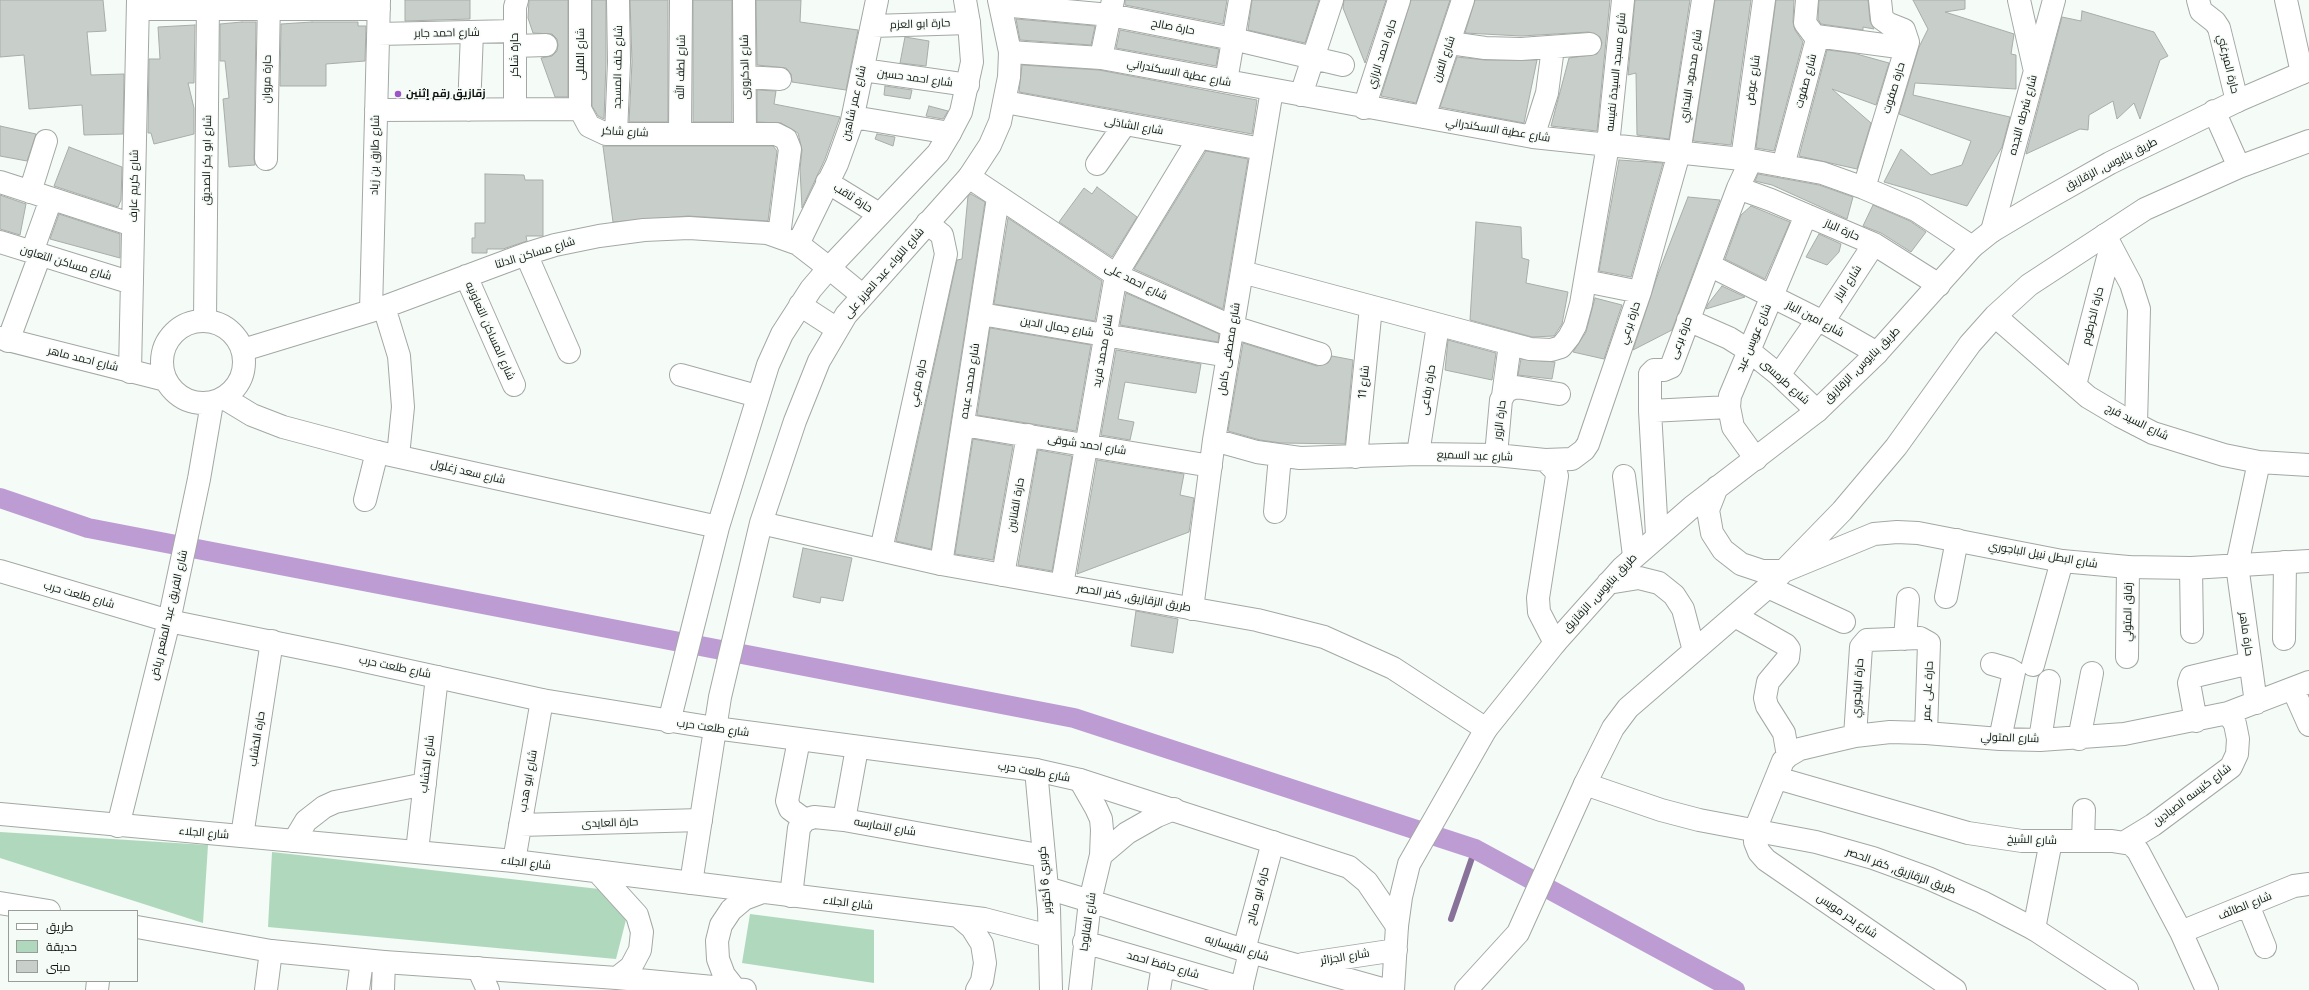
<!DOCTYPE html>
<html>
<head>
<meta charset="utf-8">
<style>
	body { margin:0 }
	#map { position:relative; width:2309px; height:990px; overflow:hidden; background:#f5fbf6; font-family:Inter,Cairo,sans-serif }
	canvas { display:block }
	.legend { position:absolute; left:8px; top:910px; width:130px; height:72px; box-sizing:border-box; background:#f5fbf6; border:1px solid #999d9a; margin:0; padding:5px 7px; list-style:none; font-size:12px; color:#0f1110 }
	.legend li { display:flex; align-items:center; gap:8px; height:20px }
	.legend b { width:20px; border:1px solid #999d9a }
</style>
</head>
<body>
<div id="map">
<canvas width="2309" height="990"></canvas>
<ul class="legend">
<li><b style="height:5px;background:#fff"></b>طريق</li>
<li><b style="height:11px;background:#b0d8bc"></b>حديقة</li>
<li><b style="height:11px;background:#c8ceca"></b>مبنى</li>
</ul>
</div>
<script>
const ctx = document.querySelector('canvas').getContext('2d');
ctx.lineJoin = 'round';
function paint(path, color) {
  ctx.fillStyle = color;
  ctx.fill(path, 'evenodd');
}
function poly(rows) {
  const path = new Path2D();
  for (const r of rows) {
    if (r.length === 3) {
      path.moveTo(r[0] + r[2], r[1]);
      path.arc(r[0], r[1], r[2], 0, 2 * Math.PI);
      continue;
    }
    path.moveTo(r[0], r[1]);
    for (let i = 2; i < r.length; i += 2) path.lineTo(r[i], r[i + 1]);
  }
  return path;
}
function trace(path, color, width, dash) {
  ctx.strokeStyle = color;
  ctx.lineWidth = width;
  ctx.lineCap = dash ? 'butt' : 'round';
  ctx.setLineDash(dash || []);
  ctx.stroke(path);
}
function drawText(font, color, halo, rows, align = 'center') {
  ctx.font = font + ' Inter,Cairo,sans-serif';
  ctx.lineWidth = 3;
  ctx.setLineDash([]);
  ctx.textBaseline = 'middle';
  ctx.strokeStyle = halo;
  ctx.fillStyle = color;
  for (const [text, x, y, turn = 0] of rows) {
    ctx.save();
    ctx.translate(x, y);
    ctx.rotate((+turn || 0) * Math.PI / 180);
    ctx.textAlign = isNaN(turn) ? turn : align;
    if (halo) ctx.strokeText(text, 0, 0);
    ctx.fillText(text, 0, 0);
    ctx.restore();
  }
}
const green = poly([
	[0,832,208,845,203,923,0,858],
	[272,852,599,889,627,916,616,959,268,927],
	[750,914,874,930,874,983,742,963]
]);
const stream = poly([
	[1451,919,1475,849]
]);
const canal = poly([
	[0,498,88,528,1074,718,1475,849,1735,990]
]);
const building = poly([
	[0,0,103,0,106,31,87,32,91,75,124,74,123,134,84,135,82,105,29,109,24,55,0,57,0,0],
	[405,0,470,0,470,19,405,21,405,0],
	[529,0,568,0,568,97,555,97,541,58,552,56,557,51,558,45,557,39,552,34,533,33,528,18,529,0],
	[592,0,606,0,606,62,604,119,598,116,592,106,592,0],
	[630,0,668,0,668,122,629,122,632,62,630,0],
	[693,0,732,0,732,122,693,122,693,0],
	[756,0,801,0,800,22,858,30,846,90,792,82,791,74,786,68,757,65,756,0],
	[1125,0,1227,0,1223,24,1125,5,1125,0],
	[1252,0,1319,0,1305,43,1248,30,1252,0],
	[1344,0,1386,0,1365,63,1343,8,1344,0],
	[1411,0,1450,0,1416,103,1381,96,1411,0],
	[1475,0,1610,0,1597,131,1551,126,1569,58,1597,54,1602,43,1600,37,1589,32,1521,36,1465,33,1475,0],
	[1635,0,1690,0,1669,139,1637,135,1636,73,1628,75,1635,0],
	[1715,0,1751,0,1731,145,1693,141,1715,0],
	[1776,0,1794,0,1793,22,1795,30,1803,42,1774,151,1756,148,1776,0],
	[1819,0,1868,0,1870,21,1874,29,1863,27,1863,30,1821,24,1818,19,1819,0],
	[1913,0,1965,0,1965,9,1945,12,2014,34,2011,54,2016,55,2016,89,1915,83,1913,95,2010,117,2002,147,1967,206,1884,182,1901,149,1931,175,1962,165,1971,141,1899,114,1919,47,1928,29,1913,0],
	[2082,11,2154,32,2168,56,2160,60,2140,119,2134,103,2117,119,2113,101,2089,115,2088,130,2080,129,2026,154,2062,17,2081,21,2082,11],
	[1016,19,1095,26,1091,45,1020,40,1016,19],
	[242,22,256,22,254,159,255,165,229,167,223,99,229,98,225,61,220,61,220,24,242,22],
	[312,22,358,22,358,26,366,26,365,61,326,64,326,86,280,86,281,24,312,22],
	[195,25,194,83,188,83,194,108,194,134,154,144,151,133,148,133,149,59,160,59,158,27,195,25],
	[1120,30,1219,49,1216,66,1116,48,1120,30],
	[905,37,929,41,926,66,900,63,905,37],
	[1827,50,1853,53,1889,63,1876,105,1832,89,1871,123,1857,169,1799,156,1827,50],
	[1457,57,1485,60,1537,60,1524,123,1440,107,1457,57],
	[1022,65,1099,70,1257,100,1252,134,1019,92,1022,65],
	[885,86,912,90,910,99,884,95,885,86],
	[757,90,776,91,774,104,840,117,825,159,802,208,800,169,802,150,798,133,781,123,757,122,757,90],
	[929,106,948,111,943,119,926,116,929,106],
	[0,126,36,134,27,161,0,156,0,126],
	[877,134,895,137,893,146,875,139,877,134],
	[603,146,773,146,777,151,768,221,688,216,613,222,603,146],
	[69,147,122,167,121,200,118,207,54,186,69,147],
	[1206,151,1248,159,1223,309,1134,269,1206,151],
	[1619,160,1663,163,1631,277,1599,271,1619,160],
	[485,174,524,175,525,180,543,180,543,236,526,236,527,241,503,249,487,249,487,253,472,253,472,238,475,238,475,223,485,223,485,174],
	[1758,174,1819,185,1853,197,1847,219,1772,185,1755,181,1758,174],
	[1097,187,1137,217,1112,257,1059,222,1084,188,1092,194,1097,187],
	[971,194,985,202,931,549,896,541,957,260,962,259,968,196,971,194],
	[0,195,26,204,20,235,0,229,0,195],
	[1688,197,1720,200,1672,330,1633,350,1658,274,1688,197],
	[1873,205,1910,221,1926,232,1911,252,1881,233,1863,226,1873,205],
	[1751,206,1790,222,1765,279,1725,259,1741,215,1751,206],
	[59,214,120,234,120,258,50,239,59,214],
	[1008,218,1102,281,1095,321,994,304,1008,218],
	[1476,222,1521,227,1522,258,1529,260,1526,283,1568,292,1562,324,1554,336,1532,337,1470,320,1476,222],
	[1819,234,1841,244,1839,252,1827,265,1806,257,1819,234],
	[1722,286,1745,297,1706,309,1708,304,1722,286],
	[1126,293,1219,334,1218,342,1120,325,1126,293],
	[1595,298,1622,305,1604,359,1573,352,1586,332,1595,298],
	[990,328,1091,345,1076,431,977,415,990,328],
	[1448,340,1496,353,1492,380,1445,370,1448,340],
	[1243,343,1317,366,1328,363,1332,356,1353,360,1345,444,1281,443,1260,440,1228,431,1243,343],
	[1116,350,1201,364,1196,393,1125,382,1118,419,1134,422,1130,440,1101,435,1116,350],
	[1521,359,1555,362,1552,379,1518,375,1521,359],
	[973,439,1013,446,993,560,955,554,973,439],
	[1038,450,1072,456,1052,571,1018,565,1038,450],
	[1097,460,1184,474,1180,495,1194,498,1189,532,1077,574,1097,460],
	[803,548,852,558,843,601,821,597,820,603,793,597,803,548],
	[1136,611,1178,619,1173,653,1131,646,1136,611]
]);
const minor = poly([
	[744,0,745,133],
	[2019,0,2034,67],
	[2198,0,2201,11,2215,22,2219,28,2237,101],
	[2286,0,2302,73],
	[1001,5,1110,15,1233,39,1343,65],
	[138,9,379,9],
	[872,26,969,23],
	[378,34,515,31],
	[1816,36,1906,48],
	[1450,43,1485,48,1521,49,1590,44],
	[515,46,546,45],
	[1010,52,1101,58,1533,137,1751,160,1822,173,1864,188,1916,210,1972,247],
	[1101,58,1113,0],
	[863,70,968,85],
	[745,77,780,79],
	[1226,81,1240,0],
	[1301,95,1332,0],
	[1005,102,1262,149],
	[1364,108,1399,0],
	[515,109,515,7,517,0],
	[580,109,580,0],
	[376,110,580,109,589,126,606,134,776,134,786,139,790,149,779,236],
	[469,110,472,32],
	[853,117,950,133],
	[1424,117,1463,0],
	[616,134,619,62,618,0],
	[680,134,681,0],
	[1533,137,1547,93,1553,48],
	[266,159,269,0],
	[1742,159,1764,0],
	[1097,164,1125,124],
	[1783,166,1817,39,1805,23,1807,0],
	[969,177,1116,275,1233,327,1320,354],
	[0,182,133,225],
	[827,182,879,214],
	[1738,188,1771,200,1874,244,1939,285],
	[1864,188,1908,42,1904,30,1889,24,1882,19,1880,0],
	[30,192,46,141],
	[1992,231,2054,0],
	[2105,235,2131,284,2139,309,2136,424],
	[0,242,132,283],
	[798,244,837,164,851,125,877,0],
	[32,252,51,199],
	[526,254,569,352],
	[1709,265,1823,322,1877,353],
	[1242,272,1530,349,1551,350,1561,347,1569,337,1575,326,1581,304,1608,145,1623,0],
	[466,276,514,385],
	[1585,281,1640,292],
	[384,307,399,356,403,407,398,456],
	[371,311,379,0],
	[981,314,1228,356],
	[1688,320,1729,338,1748,350,1779,375,1817,411],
	[205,321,208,0],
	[1823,322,1874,244],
	[8,341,40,255],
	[243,350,384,307,526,254,555,245,599,236,644,230,689,228,767,233,798,244,829,268],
	[130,372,138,0],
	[681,375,757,396],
	[1779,375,1818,319],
	[2075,385,2111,246],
	[1503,396,1510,344],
	[1650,411,1729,407],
	[963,425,1211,466],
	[1214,440,1257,452,1300,458,1418,454,1496,455,1545,460,1555,470,1557,476,1538,598,1539,612,1555,643],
	[1418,454,1438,325],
	[1496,455,1501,400,1506,391,1516,387,1559,394],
	[1356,457,1371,307],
	[1756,459,1733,427,1729,407,1730,396,1806,215],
	[1545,460,1572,459,1584,450,1588,444,1640,292,1679,153,1703,0],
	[1624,476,1634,556],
	[365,500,377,452],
	[1275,512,1280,456],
	[1657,535,1650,411,1650,374,1654,370,1664,370,1671,367,1738,188,1751,160],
	[881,550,946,254,942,235,927,223],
	[941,564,998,198],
	[2237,565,2256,703],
	[2191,568,2192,632],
	[1003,575,1028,435],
	[1062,585,1116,275,1199,138],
	[1768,587,1844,622],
	[1946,597,1957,540],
	[1192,609,1214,440,1272,90],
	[1735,616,1786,645,1789,649,1788,658,1768,682,1765,698,1767,706,1784,733,1788,756],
	[1905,639,1908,599],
	[2284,639,2285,562],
	[2127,657,2128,567],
	[1992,664,2009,669,2014,672,2000,739],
	[2033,665,2062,561],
	[2293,689,2309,725],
	[2196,721,2189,683,2191,677,2250,663],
	[1855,736,1861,647,1867,640,1920,638,1929,643,1926,733],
	[2079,739,2092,673],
	[799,740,787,801,790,809,805,820],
	[2040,740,2049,681],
	[1777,778,1968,833,2022,841,2112,841,2131,844,2138,851,2181,932,2207,990],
	[844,820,857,748],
	[520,825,701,820],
	[242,836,272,641],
	[294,841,306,821,324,807,335,802,425,784],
	[2083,841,2084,810],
	[2125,842,2153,825,2231,767,2237,754,2238,739,2235,724,2228,713],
	[417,851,437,677],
	[1101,855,1127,833,1157,816,1174,809],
	[514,861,542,700],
	[791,896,799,828,805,820,814,817,844,820,1044,856],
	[1090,901,1250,952,1386,990],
	[2248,905,2265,947],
	[2034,929,2051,841],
	[2181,932,2294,886,2309,884],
	[1084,942,1242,988],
	[1244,950,1273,842],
	[1303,964,1396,950],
	[478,968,488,990],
	[97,990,98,981],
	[266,990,271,951],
	[358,990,362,960],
	[383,990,384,962],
	[1080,990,1090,901,1101,855,1102,830,1101,819,1096,808,1080,780],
	[1159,990,1163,965],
	[1241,990,1250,952],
	[1393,990,1397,926,1401,897,1409,864,1486,729],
	[1466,990,1518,933,1585,784],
	[1955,990,1766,860,1759,852,1755,842,1755,830,1783,761,1788,756,1800,749,1825,743,1855,736,1890,732,1926,733,2000,739,2040,740,2124,734,2228,713,2309,682]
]);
const major = poly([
	[2214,111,2239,167],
	[829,268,862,295],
	[800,305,837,329],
	[1995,316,2088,397,2120,416,2153,433,2224,455,2259,462,2309,465],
	[203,362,41],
	[0,338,166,380],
	[224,398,252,415,283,427,377,452,718,527],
	[1717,487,1708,510,1712,533,1723,550,1741,564,1762,571,1784,571,1874,534,1897,532,1918,533,2062,561,2128,567,2191,568,2309,561],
	[761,523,941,564,1257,620,1324,637,1393,668,1486,729,1555,643,1622,568,1692,507,1817,411,1877,353,1972,247,1992,231,2034,206,2110,163,2237,101,2309,70],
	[2237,565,2259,462],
	[0,571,169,621,341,656,542,700,715,728,1036,770,1080,780,1349,867,1367,882,1397,926],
	[1608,583,1639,578,1659,583,1674,595,1683,609,1694,651],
	[669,722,718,527,768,365,782,334,811,289,829,268,938,153,950,133,961,112,972,62,969,23,965,0],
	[118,826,169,621,199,479,212,403],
	[691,883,720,697,761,523,795,421,819,361,846,315,969,177,990,145,1000,122,1009,77,1010,52,999,0],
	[2127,990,2034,929,1982,902,1928,878,1873,858,1816,842,1699,820,1661,810,1585,784,1613,728,1628,708,1768,587,1842,511,1896,447,1970,344,1995,316,2029,285,2145,209,2239,167,2309,141]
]);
const highway = poly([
	[1036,770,1049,909,1051,990],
	[0,814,514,861,984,919,1049,936],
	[597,871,637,915,642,932,640,950,631,967,617,978],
	[1047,888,1090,901],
	[0,903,49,911],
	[958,916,972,928,982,944,985,963,982,981,977,990],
	[137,927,271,951,384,962,617,978,745,990],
	[735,989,724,975,718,959,717,941,721,925,731,910,744,899,760,893]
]);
const markers = [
	[398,94,4,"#9d54c7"]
];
const streetNames = [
	["حارة ابو العزم",920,24,-2],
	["حارة صالح",1173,27,11],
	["شارع احمد جابر",447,33,-1],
	["شارع القللى",581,54,-90],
	["حارة احمد الرازي",1382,54,-72],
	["حارة شاكر",515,55,-90],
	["شارع الفرن",1444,59,-71],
	["حارة الميرغني",2228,64,76],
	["شارع خلف المسجد",618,67,-89],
	["شارع لطف الله",681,67,-89],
	["شارع الدكرورى",745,67,-91],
	["شارع مسجد السيدة نفيسه",1616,72,-84],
	["شارع عطية الاسكندراني",1179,73,11],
	["شارع محمود البنداري",1691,76,-81],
	["شارع احمد حسين",915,78,8],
	["حارة مروان",267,79,-89],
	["شارع عوض",1753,80,-82],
	["شارع صفوت",1806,81,-75],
	["حارة صفوت",1894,88,-73],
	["شارع عمر شاهين",854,103,-77],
	["شارع شرطه النجده",2023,115,-75],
	["شارع الشاذلى",1134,126,10],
	["شارع عطية الاسكندراني",1498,130,9],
	["شارع شاكر",625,132,3],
	["شارع طارق بن زياد",375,155,-89],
	["شارع ابو بكر الصديق",207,160,-89],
	["طريق بنايوس, الزقازيق",2111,164,-27],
	["شارع كريم عارف",134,186,-89],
	["حارة ثاقب",853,198,32],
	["حارة الباز",1842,230,24],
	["شارع مساكن الدلتا",535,253,-17],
	["شارع مساكن التعاون",66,263,17],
	["شارع اللواء عبد العزيز على",884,273,-49],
	["شارع احمد على",1136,282,26],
	["شارع الباز",1848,283,-57],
	["حارة الخرطوم",2093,316,-76],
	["شارع امين الباز",1815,319,28],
	["حارة برعي",1630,323,-71],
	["شارع جمال الدين",1057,327,10],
	["شارع المساكن التعاونيه",490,331,66],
	["حارة برعى",1681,338,-69],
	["شارع عويس عيد",1754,338,-67],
	["شارع مصطفى كامل",1229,349,-81],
	["شارع محمد فريد",1103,351,-80],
	["شارع احمد ماهر",83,359,14],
	["طريق بنايوس, الزقازيق",1862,365,-45],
	["شارع محمد عبده",970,381,-81],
	["شارع 11",1364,382,-84],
	["شارع طرمسى",1785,382,42],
	["حارة مرعي",918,383,-78],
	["حارة رفاعى",1428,390,-81],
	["حارة الزور",1500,420,-83],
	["شارع السيد فرج",2137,422,26],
	["شارع احمد شوقى",1087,445,9],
	["شارع عبد السميع",1475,456,2],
	["شارع سعد زغلول",468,472,13],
	["حارة الفنانين",1016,505,-80],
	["شارع البطل نبيل الباجوري",2043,555,10],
	["طريق بنايوس, الزقازيق",1600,593,-47],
	["شارع طلعت حرب",79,595,16],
	["طريق الزقازيق, كفر الحصر",1134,598,10],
	["زقاق المتولي",2128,612,-89],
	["شارع الفريق عبد المنعم رياض",169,615,-77],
	["حارة ماهر",2246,634,82],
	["شارع طلعت حرب",395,667,12],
	["حارة الباجوري",1858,688,-86],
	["حارة على عمر",1928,691,-87],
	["شارع طلعت حرب",713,728,8],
	["شارع المتولي",2010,738,2],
	["حارة الخشاب",257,739,-81],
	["شارع الخشاب",427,764,-83],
	["شارع طلعت حرب",1034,772,10],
	["شارع ابو هدب",528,781,-80],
	["شارع كنيسه الصيادين",2192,795,-37],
	["حارة العايدى",610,823,-2],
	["شارع النمارسه",885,827,10],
	["شارع الجلاء",204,833,5],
	["شارع الشيخ",2032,840,2],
	["شارع الجلاء",526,863,7],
	["طريق الزقازيق, كفر الحصر",1901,871,20],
	["كوبري 6 أكتوبر",1045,880,-95],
	["حارة ابو صالح",1258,896,-75],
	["شارع الجلاء",848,903,7],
	["شارع الطائف",2245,906,-22],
	["شارع بحر مويس",1847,916,34],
	["شارع الفالوجا",1088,922,-82],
	["شارع القيساريه",1237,948,17],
	["شارع الجزائر",1345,957,-9],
	["شارع حافظ احمد",1163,965,16]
];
const poiNames = [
	["زقازيق رقم إثنين",406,94]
];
paint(green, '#b0d8bc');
trace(stream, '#897299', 6);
trace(canal, '#bd9cd4', 20);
paint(building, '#c8ceca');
trace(building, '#a8ada9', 1);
trace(minor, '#a3a8a4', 24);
trace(major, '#a3a8a4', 24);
trace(highway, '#a3a8a4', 24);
trace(minor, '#fff', 22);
trace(major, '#fff', 22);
trace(highway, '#fff', 22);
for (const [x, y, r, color] of markers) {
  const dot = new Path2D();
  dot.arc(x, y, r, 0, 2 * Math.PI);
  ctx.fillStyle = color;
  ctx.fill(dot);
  trace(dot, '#f5fbf6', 1.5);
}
drawText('11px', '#0f1110', '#f5fbf6', streetNames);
drawText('bold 11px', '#0f1110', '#f5fbf6', poiNames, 'left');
</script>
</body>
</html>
